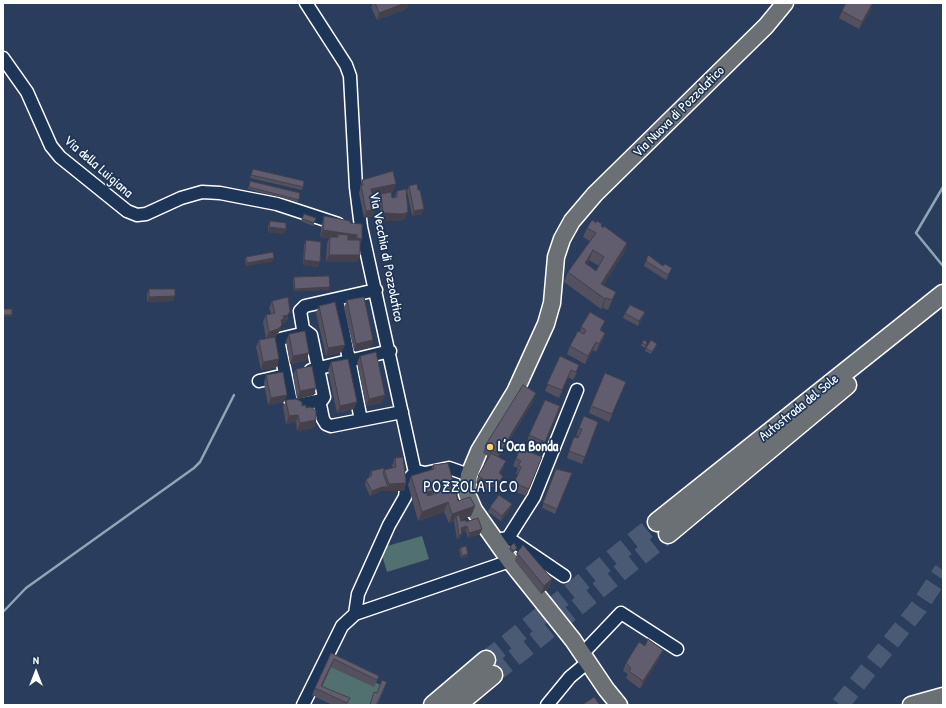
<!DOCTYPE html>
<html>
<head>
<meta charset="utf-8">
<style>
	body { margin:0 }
	#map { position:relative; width:946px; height:708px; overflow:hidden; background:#2b3d5c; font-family:"Patrick Hand",sans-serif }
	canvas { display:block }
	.frame { position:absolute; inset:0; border:4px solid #fff; pointer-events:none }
	.north { position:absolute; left:16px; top:652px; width:40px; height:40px; -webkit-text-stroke:3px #1d3557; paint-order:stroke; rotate:0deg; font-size:11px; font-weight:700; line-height:16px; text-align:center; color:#fff }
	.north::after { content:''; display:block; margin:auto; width:14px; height:18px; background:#fff; clip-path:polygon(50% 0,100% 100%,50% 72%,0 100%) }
</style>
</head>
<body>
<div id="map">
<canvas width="946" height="708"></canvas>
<div class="frame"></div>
<div class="north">N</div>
</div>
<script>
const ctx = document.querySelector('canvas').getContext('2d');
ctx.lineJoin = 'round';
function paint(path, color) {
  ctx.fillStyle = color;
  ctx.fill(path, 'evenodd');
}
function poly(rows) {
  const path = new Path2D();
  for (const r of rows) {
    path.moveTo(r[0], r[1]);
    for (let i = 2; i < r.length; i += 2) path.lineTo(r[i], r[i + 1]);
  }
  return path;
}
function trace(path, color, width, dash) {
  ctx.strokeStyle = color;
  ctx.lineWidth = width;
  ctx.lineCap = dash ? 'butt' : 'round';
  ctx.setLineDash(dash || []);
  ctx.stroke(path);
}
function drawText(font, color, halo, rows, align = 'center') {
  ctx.font = font + ' "Patrick Hand",sans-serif';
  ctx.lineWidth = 3.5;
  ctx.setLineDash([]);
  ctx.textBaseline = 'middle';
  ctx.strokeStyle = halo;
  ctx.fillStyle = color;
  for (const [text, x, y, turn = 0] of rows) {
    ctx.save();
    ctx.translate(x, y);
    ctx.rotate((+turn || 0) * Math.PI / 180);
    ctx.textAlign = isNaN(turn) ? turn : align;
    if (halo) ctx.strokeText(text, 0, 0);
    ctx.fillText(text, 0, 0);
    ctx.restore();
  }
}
const green = poly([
	[422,536,429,559,387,572,380,548],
	[329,661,385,687,377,705,333,705,312,695]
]);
const stream = poly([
	[943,187,916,233,943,266],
	[3,612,26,588,194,468,200,462,234,395]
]);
const highwayTunnel = poly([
	[486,660,657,522],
	[493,675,668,534],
	[840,705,919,607,943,570]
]);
const minor = poly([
	[306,3,346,65,350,76,356,187,361,227,414,468,416,471,425,473,449,468,469,475],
	[3,58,27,92,51,146,60,157,127,211,137,215,146,214,181,198,202,192,220,193,277,204,338,224],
	[337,299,361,420],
	[303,329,311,335,324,397,322,400,296,405,291,402,279,345,280,339,301,334,303,329,300,311,305,306,376,290],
	[311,370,390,351],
	[259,381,281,376],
	[319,400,323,419,326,424,331,426,402,412],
	[508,538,534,497,577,390],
	[502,539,508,538,564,576],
	[355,614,358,594,389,525,405,497,407,481,416,471],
	[582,654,621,613,677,649],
	[303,705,342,626,355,614,510,561],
	[547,705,570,677,588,662]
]);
const major = poly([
	[619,705,606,689,573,640,510,561,474,510,467,494,469,475,479,451,515,392,546,324,552,303,556,257,562,239,572,221,595,194,766,26,785,3],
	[911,705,943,696]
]);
const highway = poly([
	[657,522,943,294],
	[668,534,847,385],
	[433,705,486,660],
	[457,705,493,675]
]);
const wall = poly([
	[373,3,409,3,406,9,377,20,371,7],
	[872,4,870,11,859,29,839,18,842,11],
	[252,171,303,187,302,190,250,178],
	[362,180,393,192,391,192,392,198,394,198,397,191,405,219,400,221,381,221,379,201,381,194,373,196,373,216,364,218,359,193,360,189,360,187],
	[250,181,300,193,298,202,248,189],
	[409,186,422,214,412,216,407,191],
	[304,214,316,218,313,226,301,221],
	[324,216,350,223,362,239,360,244,360,255,357,262,326,262,327,244,329,238,320,237,322,224],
	[270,221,286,229,284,234,268,232,268,226],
	[601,226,624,253,603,285,616,292,608,310,603,308,601,309,564,282,568,272,590,241,583,237,587,228],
	[589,260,599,266,596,271,587,264],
	[306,240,320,262,318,267,303,265,304,245],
	[648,255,663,266,672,268,666,280,644,266],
	[246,257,274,258,273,261,246,266,245,260],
	[294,277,330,287,329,290,294,291,293,280],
	[149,289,175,296,173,301,147,302,147,294],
	[347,300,371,347,354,351,344,308],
	[272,301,288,318,285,323,282,323,279,332,275,337,277,367,261,370,256,347,259,340,266,339,263,322,266,315,271,314,269,308],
	[319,306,342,352,326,356,316,313],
	[645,312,643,317,638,326,623,318,625,313],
	[581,327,602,328,601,330,605,333,603,340,596,352,593,350,585,364,567,354,570,346,580,332],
	[289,334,306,361,290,364,286,341],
	[647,342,645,348,641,346,642,343],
	[657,344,656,346,651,354,645,351,646,348],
	[360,356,382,403,366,406,357,363],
	[560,356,577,372,573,380,568,377,559,398,545,391],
	[331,362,354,409,337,413,328,370],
	[296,369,314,395,297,399,293,376],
	[266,375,287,395,284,402,268,405,264,383],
	[623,389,609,422,589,413,591,406],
	[286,400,306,408,316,420,314,428,297,431,296,422,286,424,283,407],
	[534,400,499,457,506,461,503,468,500,474,501,483,497,489,493,486,490,491,476,483,478,476,489,457,483,453,485,446],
	[560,406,542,449,527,442,529,435],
	[584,416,598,422,582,464,567,458,574,437,578,438,579,437,576,436],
	[520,448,542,457,526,496,511,490,518,474,516,474,518,468,513,466],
	[395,458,406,483,404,491,381,491,370,496,365,485,366,480,369,477,369,476,371,471,384,470,393,468,392,466],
	[433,465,458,501,475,506,471,516,460,520,461,521,466,522,480,534,468,538,466,531,462,532,462,534,460,538,457,539,454,521,449,523,444,512,418,521,408,485,411,476,431,470],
	[556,469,570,478,555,514,542,508],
	[512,504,510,509,501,521,488,512,490,507],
	[510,547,516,550,512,553,509,549],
	[460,548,468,554,468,557,461,558,459,550],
	[517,553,550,587,541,594,515,561],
	[331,653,379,676,374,687,331,667,322,687,350,698,347,705,333,705,312,695,315,688],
	[660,657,640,689,626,678,628,674,623,671,626,663]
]);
const shadedWall = poly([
	[405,3,409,3,406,9,377,20,379,13],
	[872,4,870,11,859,29,862,22],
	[396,184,393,192,369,197,371,189],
	[376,209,373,216,364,218,366,211],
	[424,209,422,214,412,216,414,211],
	[408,212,405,219,400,221,381,221,383,213],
	[269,227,286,229,284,234,268,232],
	[323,230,357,235,355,242,338,237,338,234,336,239,330,237,329,238,320,237],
	[357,238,362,239,360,246,355,246],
	[627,243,624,253,598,294,601,284],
	[593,250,589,260,582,273,585,263],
	[329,255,360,255,357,262,326,262],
	[274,258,273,261,246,266,247,263],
	[304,260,320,262,318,267,303,265],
	[330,287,329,290,294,291,295,289],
	[616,292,612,302,608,310,612,300],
	[175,296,173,301,147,302,149,297],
	[606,298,603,308,601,309,605,299],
	[290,311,285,323,282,323,279,332,275,337,266,339,269,332,281,320,283,316],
	[645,312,643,317,638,326,639,321],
	[3,315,12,315,11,317,3,317],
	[605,333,603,340,596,352,599,344],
	[373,340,371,347,354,351,356,344],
	[596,342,593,350,585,364,588,356],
	[345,345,342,352,326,356,328,348],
	[309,353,306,361,290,364,293,356],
	[279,359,277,367,261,370,263,362],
	[571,370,559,398,562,390],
	[316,388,314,395,297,399,300,391],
	[536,393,534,400,496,462,499,454],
	[287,395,284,402,268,405,271,398],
	[385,395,382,403,366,406,369,399],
	[357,402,354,409,337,413,340,406],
	[560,406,558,414,542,449,545,442],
	[298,415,296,422,286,424,289,416],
	[316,420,314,428,297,431,300,423],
	[506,461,503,468,496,481,499,473],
	[503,476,501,483,497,489,500,481],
	[496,479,493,486,490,491,493,484],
	[443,482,439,491,433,491,429,500,426,492,435,483],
	[406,483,404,491,381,491,370,496,372,491,382,487,388,487,389,484],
	[448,502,444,512,418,521,422,512],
	[512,504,510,509,501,521,502,516],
	[475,506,471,516,457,521,456,516,454,521,449,523,452,514],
	[467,526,466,531,459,533,461,528],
	[482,529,480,534,468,538,469,533],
	[462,534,460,538,457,539,459,535],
	[517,548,516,550,512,553,513,551],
	[468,554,468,557,461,558,462,556],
	[552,579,550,587,541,594,544,586],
	[663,650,660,657,640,689,643,681],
	[334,659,331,667,320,690,321,686]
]);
const building = poly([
	[375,3,405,3,379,13,375,3],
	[846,3,870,3,872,4,862,22,842,11,846,3],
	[253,169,304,181,303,187,251,175,253,169],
	[393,171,396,184,371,189,376,209,366,211,361,185,363,185,362,180,393,171],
	[250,181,300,193,299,200,249,187,250,181],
	[417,184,418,190,420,190,424,209,414,211,409,186,417,184],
	[406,189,408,212,403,214,383,213,381,194,391,192,392,198,397,197,397,191,406,189],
	[304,214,316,218,314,223,302,219,304,214],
	[324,216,350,221,350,223,362,224,362,239,357,238,357,235,323,230,324,216],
	[592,220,596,223,597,221,602,224,601,226,603,228,604,226,627,243,601,284,616,292,612,300,606,298,605,299,568,272,596,233,587,228,592,220],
	[593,250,604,257,596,271,585,263,593,250],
	[270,221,286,223,286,229,269,227,270,221],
	[338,234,348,235,348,240,360,240,360,255,329,255,330,237,338,237,338,234],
	[306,240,321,242,320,262,304,260,306,240],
	[273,252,274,258,247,263,246,257,273,252],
	[648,255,663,266,665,264,672,268,668,275,646,261,648,255],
	[329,276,330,287,295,289,294,277,329,276],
	[149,289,175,289,175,296,149,297,149,289],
	[288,297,290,311,288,315,283,316,284,319,281,320,282,325,278,329,269,332,266,315,275,313,272,301,288,297],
	[364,297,373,340,356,344,347,300,364,297],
	[335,302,345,345,328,348,319,306,335,302],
	[630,305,645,312,639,321,625,313,630,305],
	[3,309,12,309,12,315,3,315,3,309],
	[590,312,605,321,600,330,605,333,599,344,596,342,588,356,570,346,578,331,584,334,586,330,581,327,590,312],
	[305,331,309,353,293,356,289,334,305,331],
	[275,337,279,359,263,362,259,340,275,337],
	[644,340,647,342,646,345,642,343,644,340],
	[651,340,657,344,652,352,646,348,651,340],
	[376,352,385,395,369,399,360,356,376,352],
	[560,356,579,365,576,372,571,370,562,390,547,384,560,356],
	[348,359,357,402,340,406,331,362,348,359],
	[312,366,316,388,300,391,296,369,312,366],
	[283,372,287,395,271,398,266,375,283,372],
	[605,373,626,382,612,414,591,406,605,373],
	[523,385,536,393,499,454,485,446,523,385],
	[296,399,302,402,302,406,306,405,306,408,310,407,316,410,316,420,300,423,298,415,289,416,286,400,296,399],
	[545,400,560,406,545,442,529,435,545,400],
	[584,416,598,422,585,457,569,451,574,437,578,438,582,429,579,428,584,416],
	[520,448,542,457,529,489,514,483,521,467,518,466,521,461,516,459,520,448],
	[491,453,506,461,499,473,503,476,500,481,496,479,493,484,478,476,491,453],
	[403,457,406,483,389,484,384,470,396,467,395,458,403,457],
	[448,463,458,501,470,497,475,506,452,514,448,502,422,512,411,476,434,469,433,465,448,463],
	[443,482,444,489,437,490,435,483,443,482],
	[433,491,434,494,428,496,426,492,433,491],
	[384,468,384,470,383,473,388,487,382,487,372,491,366,480,372,475,371,471,384,468],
	[556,469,572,473,557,509,543,503,556,469],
	[499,495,512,504,502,516,490,507,499,495],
	[459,515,461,521,466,520,466,522,478,518,482,529,469,533,467,526,461,528,462,534,459,535,456,516,459,515],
	[514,543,517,548,513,551,510,547,514,543],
	[523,545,552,579,544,586,517,553,523,545],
	[466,546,468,554,462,556,460,548,466,546],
	[648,639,663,650,643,681,629,671,631,668,626,663,639,642,645,646,648,639],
	[331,653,379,676,377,680,334,659,321,686,350,698,347,703,315,688,331,653],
	[382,680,387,682,376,705,370,705,374,692,377,693,382,680],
	[594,697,600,705,582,705,594,697]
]);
const markers = [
	[490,447,4,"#ffd166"]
];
const streetNames = [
	["Via Nuova di Pozzolatico",679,112,-45],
	["Via della Luigiana",98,167,41],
	["Via Vecchia di Pozzolatico",386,257,79],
	["Autostrada del Sole",799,408,-39]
];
const poiNames = [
	["L’Oca Bonda",498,447]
];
const quarterNames = [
	["POZZOLATICO",471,488]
];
paint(green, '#517070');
trace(stream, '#8ca6b6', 2.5);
trace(highwayTunnel, '#4b5a74', 18, [18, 9]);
trace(minor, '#fff', 15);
trace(major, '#fff', 19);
trace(highway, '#fff', 21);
trace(minor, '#1d3557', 12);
trace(major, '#6b7074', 16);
trace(highway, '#6b7074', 18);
paint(wall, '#53505f');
paint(shadedWall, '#44414d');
paint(building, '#615d6e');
trace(building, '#44414d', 1);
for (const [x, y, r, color] of markers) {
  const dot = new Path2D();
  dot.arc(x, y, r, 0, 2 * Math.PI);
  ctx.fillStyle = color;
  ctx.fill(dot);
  trace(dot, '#1d3557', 1.5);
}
drawText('14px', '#fff', '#1d3557', streetNames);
drawText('bold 14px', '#fff', '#1d3557', poiNames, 'left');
ctx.letterSpacing = '1px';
drawText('16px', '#fff', '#1d3557', quarterNames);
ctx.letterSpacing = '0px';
</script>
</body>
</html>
